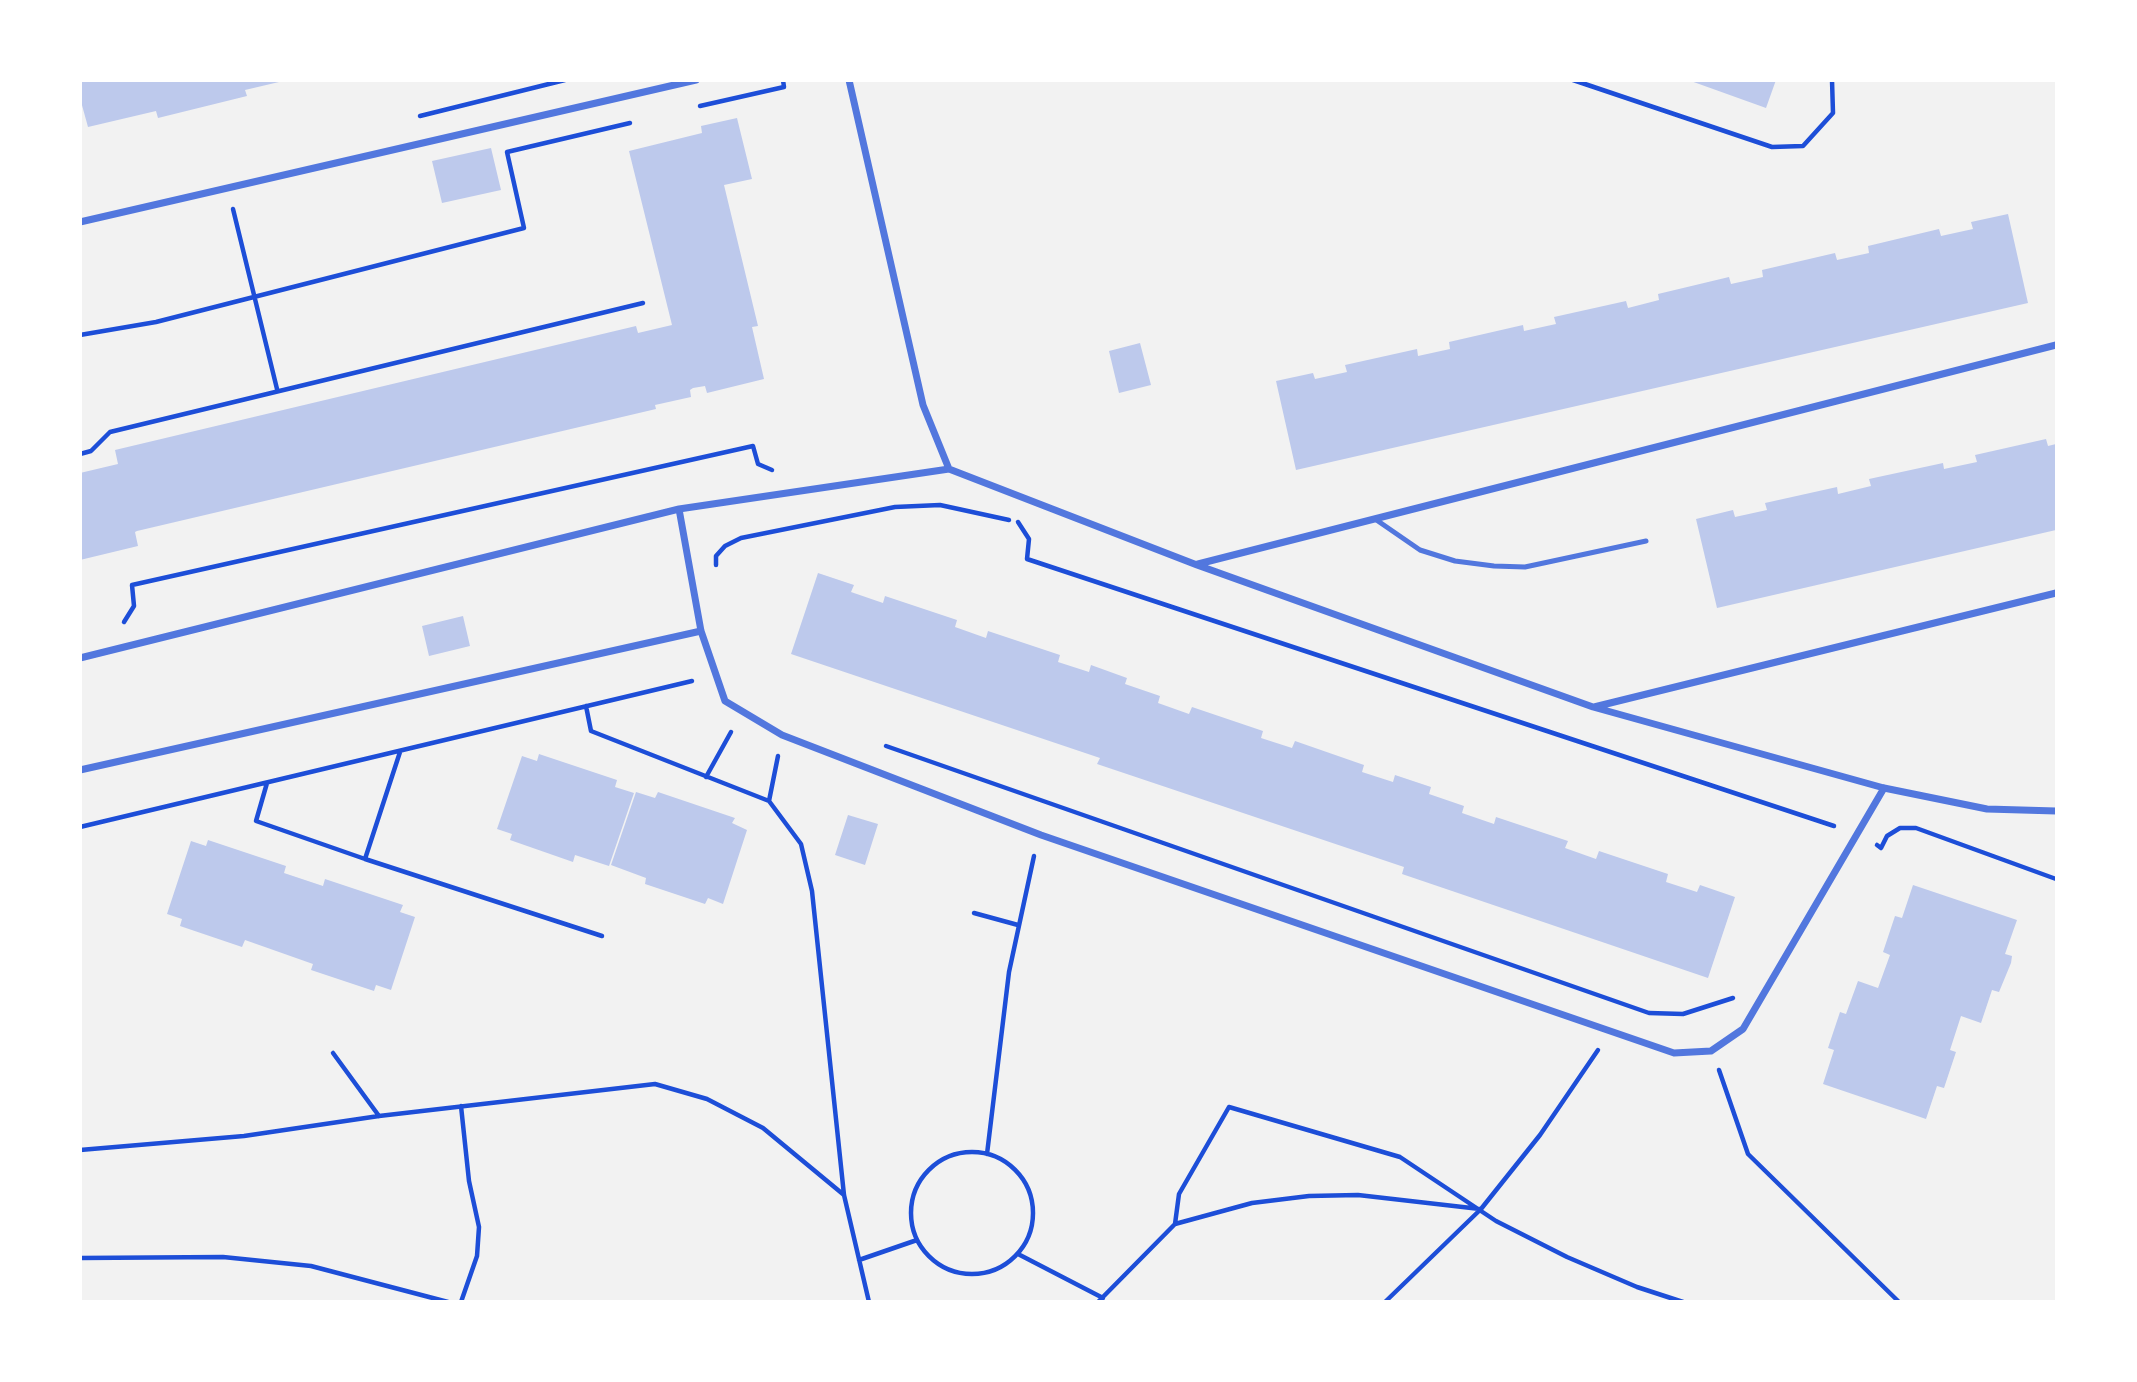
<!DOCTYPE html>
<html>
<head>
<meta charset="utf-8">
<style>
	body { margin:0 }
	#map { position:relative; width:2137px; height:1382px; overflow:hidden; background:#f2f2f2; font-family:"IBM Plex Sans",sans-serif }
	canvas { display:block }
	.frame { position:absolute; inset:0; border:82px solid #fff; pointer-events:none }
</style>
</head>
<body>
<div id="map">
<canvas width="2137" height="1382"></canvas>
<div class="frame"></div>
</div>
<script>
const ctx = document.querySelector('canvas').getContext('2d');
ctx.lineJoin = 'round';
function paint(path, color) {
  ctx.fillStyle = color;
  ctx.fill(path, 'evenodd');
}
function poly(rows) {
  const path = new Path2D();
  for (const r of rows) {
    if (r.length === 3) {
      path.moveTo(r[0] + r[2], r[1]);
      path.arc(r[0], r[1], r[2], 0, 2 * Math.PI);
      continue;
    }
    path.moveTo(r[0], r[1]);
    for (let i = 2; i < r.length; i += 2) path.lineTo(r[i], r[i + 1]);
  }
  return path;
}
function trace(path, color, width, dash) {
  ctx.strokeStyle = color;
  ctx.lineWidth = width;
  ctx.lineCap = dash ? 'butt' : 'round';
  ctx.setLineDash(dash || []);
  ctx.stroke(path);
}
const building = poly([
	[80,80,279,80,279,82,245,90,247,96,158,118,156,111,88,127,80,98],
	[1688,80,1776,80,1766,108],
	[737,118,752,179,724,185,758,326,752,327,764,379,707,393,705,386,693,388,690,390,691,397,655,405,656,409,137,531,135,532,138,546,80,560,80,473,118,464,115,450,636,326,638,333,672,325,629,151,702,133,701,126],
	[491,148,501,190,442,203,432,161],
	[2008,214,2028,303,1296,470,1276,381,1313,373,1315,379,1347,372,1345,365,1417,349,1418,356,1450,349,1449,342,1523,325,1524,331,1556,324,1554,317,1626,301,1628,308,1659,300,1658,294,1729,277,1731,284,1763,277,1762,270,1835,253,1837,260,1869,253,1868,246,1939,229,1941,236,1973,229,1971,222],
	[1140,343,1151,385,1119,393,1109,351],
	[2046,439,2048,446,2056,444,2056,530,1717,608,1696,519,1733,510,1735,517,1767,510,1765,503,1837,487,1838,494,1871,486,1869,479,1943,463,1944,469,1977,462,1975,455],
	[818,573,854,585,851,592,883,603,885,596,957,620,955,627,986,638,988,631,1060,655,1058,662,1089,672,1091,665,1127,678,1125,684,1160,696,1158,703,1189,714,1192,707,1263,731,1261,738,1292,748,1295,741,1364,765,1362,772,1393,782,1395,775,1431,787,1429,794,1464,806,1462,813,1494,824,1496,817,1568,841,1565,848,1596,859,1599,851,1668,874,1666,882,1697,892,1700,885,1735,897,1708,978,1402,874,1404,867,1097,764,1100,758,791,654],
	[463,616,470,646,429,656,422,626],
	[539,754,617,780,615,787,634,793,609,866,575,855,573,862,510,840,512,834,497,829,522,756,537,761],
	[636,792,655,798,658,792,735,818,732,823,747,830,723,904,708,898,705,904,645,884,646,878,611,865],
	[848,815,878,824,865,865,835,855],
	[208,840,286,866,284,873,323,886,325,879,403,905,400,912,415,917,391,990,376,985,374,991,311,970,313,964,245,940,242,947,180,926,182,919,167,914,191,841,206,846],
	[1913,885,2017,920,2005,954,2012,956,2011,963,1999,992,1992,990,1981,1023,1961,1016,1950,1050,1956,1052,1944,1088,1937,1086,1926,1119,1823,1084,1834,1050,1828,1048,1840,1012,1846,1014,1858,981,1878,988,1890,955,1883,952,1895,916,1902,918]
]);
const path = poly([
	[1573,80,1772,147,1803,146,1833,113,1832,80],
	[700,106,784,87,783,80],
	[420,116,565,80],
	[233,209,277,389],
	[80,335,156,322,524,228,507,152,630,123],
	[80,454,91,451,110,432,643,303],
	[1018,522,1029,539,1027,559,1834,826],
	[716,565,716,556,725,546,741,538,895,507,940,505,1009,520],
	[124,622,134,606,132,585,753,446,758,464,772,470],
	[586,706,591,731,769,801],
	[886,746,1649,1013,1683,1014,1733,998],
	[778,756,769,801,801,844,812,891,844,1195,869,1302],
	[706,777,731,732],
	[267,783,256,821,365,859,400,752],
	[80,827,692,681],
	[1877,845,1881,848,1887,836,1900,828,1916,828,2056,879],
	[365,859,602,936],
	[974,913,1018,925],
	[333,1053,379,1116],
	[1719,1070,1748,1154,1899,1302],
	[80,1150,244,1136,379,1116,655,1084,707,1099,763,1128,844,1195],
	[972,1213,61],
	[987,1154,1009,972,1034,856],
	[1175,1224,1252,1203,1309,1196,1358,1195,1480,1209],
	[1018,1254,1103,1298],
	[80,1258,223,1257,311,1266,448,1302],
	[859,1260,917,1240],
	[461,1302,477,1256,479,1227,469,1181,461,1106],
	[1098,1302,1175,1224,1179,1194,1229,1107,1400,1157,1496,1221,1567,1257,1637,1287,1683,1302],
	[1385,1302,1481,1209,1540,1135,1598,1050]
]);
const service = poly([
	[1375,519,1420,550,1455,561,1494,566,1525,567,1646,541]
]);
const minor = poly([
	[849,80,923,405,949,469],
	[80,222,696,80],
	[679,509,701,631,725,701,782,735,1041,835,1674,1053,1711,1051,1743,1029,1884,788],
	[1198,564,2056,345],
	[80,658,679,509,949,469,1197,565,1593,707,1884,788,1987,809,2056,811],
	[1594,707,2056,593],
	[80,770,701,631]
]);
paint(building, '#bdc9ec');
trace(path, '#1d4ed8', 4.5);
trace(service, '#5277de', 5);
trace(minor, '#5277de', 7);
</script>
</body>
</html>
